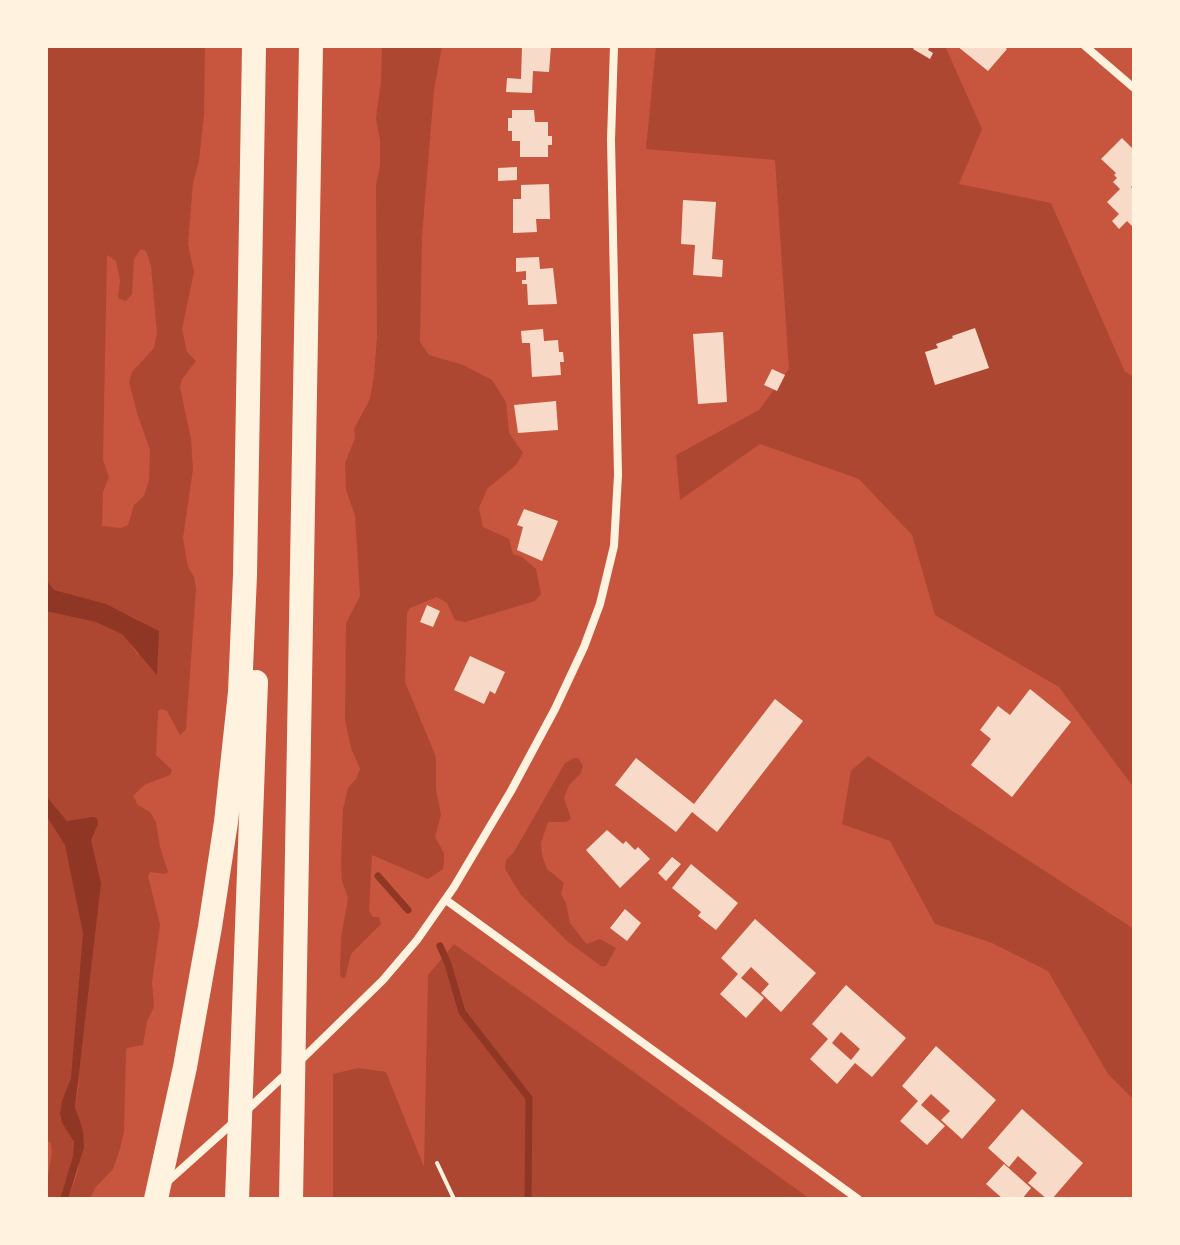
<!DOCTYPE html>
<html>
<head>
<meta charset="utf-8">
<style>
	body { margin:0 }
	#map { position:relative; width:1180px; height:1245px; overflow:hidden; background:#c8553d; font-family:"Public Sans",sans-serif }
	canvas { display:block }
	.frame { position:absolute; inset:0; border:48px solid #fff3e0; pointer-events:none }
</style>
</head>
<body>
<div id="map">
<canvas width="1180" height="1245"></canvas>
<div class="frame"></div>
</div>
<script>
const ctx = document.querySelector('canvas').getContext('2d');
ctx.lineJoin = 'round';
function paint(path, color) {
  ctx.fillStyle = color;
  ctx.fill(path, 'evenodd');
}
function poly(rows) {
  const path = new Path2D();
  for (const r of rows) {
    path.moveTo(r[0], r[1]);
    for (let i = 2; i < r.length; i += 2) path.lineTo(r[i], r[i + 1]);
  }
  return path;
}
function trace(path, color, width, dash) {
  ctx.strokeStyle = color;
  ctx.lineWidth = width;
  ctx.lineCap = dash ? 'butt' : 'round';
  ctx.setLineDash(dash || []);
  ctx.stroke(path);
}
const green = poly([
	[46,46,205,46,204,115,199,161,193,183,188,244,194,272,182,329,187,352,196,361,182,379,180,387,191,439,193,469,183,538,188,567,194,577,196,589,186,729,180,735,167,711,161,709,158,711,156,755,172,770,170,775,144,785,133,796,138,805,150,812,156,822,160,847,168,872,165,874,150,872,148,876,160,925,152,982,154,1007,147,1021,143,1045,127,1048,126,1051,124,1131,120,1149,113,1169,95,1188,90,1199,68,1199,78,1171,83,1130,75,1107,80,1077,66,1129,74,1142,73,1156,60,1199,49,1199,46,1187,52,1153,51,1143,46,1140],
	[141,249,146,251,151,266,157,333,154,348,132,372,129,382,137,413,150,450,149,480,144,496,134,505,128,525,121,528,102,526,103,492,109,477,103,460,107,255,116,261,120,280,118,298,126,301,132,294,134,259],
	[101,603,137,619,151,629,138,655],
	[382,46,442,46,434,90,422,236,420,342,429,355,463,365,492,380,506,402,509,433,523,453,516,465,487,489,479,508,483,527,509,539,513,554,522,557,536,569,541,594,535,601,465,622,455,620,447,603,437,597,410,608,407,613,405,682,436,757,436,789,441,815,435,837,444,853,444,863,443,869,428,879,372,855,369,911,373,917,379,917,381,924,351,954,345,978,341,978,340,973,341,938,348,898,342,881,341,863,343,809,348,788,356,779,360,769,351,748,345,720,346,623,360,596,355,515,346,490,345,463,355,438,354,429,370,399,374,375,377,337,376,185,380,165,380,141,376,118,381,81],
	[656,46,945,46,982,129,959,184,1051,203,1125,372,1134,376,1134,788,1059,687,935,615,912,535,859,479,760,444,680,500,676,455,759,410,789,369,775,160,646,149],
	[868,756,1134,929,1134,1100,1108,1074,1048,971,992,943,935,924,890,841,842,824,851,771],
	[574,758,578,758,583,766,581,773,569,785,564,798,571,819,566,822,548,822,541,843,542,855,547,869,564,883,561,894,566,903,570,923,584,941,587,944,600,939,616,948,606,966,601,966,568,942,521,895,505,869,506,860,514,852,565,763],
	[454,944,624,1065,810,1199,333,1199,333,1074,358,1068,386,1072,424,1167,428,975]
]);
const water = poly([
	[46,580,54,590,106,604,159,631,157,675,122,634,96,622,46,611],
	[46,796,67,821,93,817,97,818,98,824,91,840,101,883,75,1107,83,1130,84,1147,68,1199,60,1199,73,1156,74,1142,62,1123,60,1114,62,1101,71,1078,83,933,65,845,46,815]
]);
const stream = poly([
	[378,876,408,910],
	[440,946,448,964,462,1012,529,1098,528,1199]
]);
const building = poly([
	[522,46,551,46,549,72,533,71,532,93,506,92,507,78,521,79],
	[915,46,930,46,928,50,933,53,930,59,913,49],
	[957,46,1003,46,1007,49,988,71],
	[512,110,534,110,535,122,548,122,548,136,552,136,552,145,548,145,548,157,520,157,520,141,512,141,512,131,508,131,508,118,512,118],
	[1122,138,1134,150,1134,185,1131,187,1134,190,1134,228,1127,221,1119,229,1112,221,1119,214,1107,202,1120,189,1113,182,1117,178,1114,175,1116,173,1101,159],
	[517,167,517,180,498,181,498,168],
	[549,184,550,219,536,219,537,232,513,233,513,199,521,199,521,185],
	[683,200,716,202,712,259,723,260,722,277,693,275,695,245,681,244],
	[539,257,540,269,553,268,557,304,528,305,527,284,522,284,522,280,526,280,526,271,516,272,516,258],
	[975,328,989,368,935,385,925,352,938,348,936,344,953,338,952,336],
	[543,329,544,341,558,340,559,352,563,352,564,362,560,362,561,375,532,377,530,343,522,343,521,331],
	[723,332,727,402,698,404,693,334],
	[772,369,785,375,777,391,764,385],
	[556,401,558,430,518,433,514,405],
	[524,509,558,521,542,561,517,550,523,527,517,525],
	[427,605,440,611,433,627,420,622],
	[470,656,505,672,495,694,490,691,484,704,454,690],
	[1030,689,1071,722,1012,797,971,765,991,739,980,730,998,706,1010,715],
	[775,699,803,721,717,832,692,812,676,832,615,785,636,758,694,804],
	[607,830,623,844,626,841,635,850,638,847,650,859,620,888,586,850],
	[672,857,681,864,666,881,658,873],
	[691,864,738,903,716,930,698,916,701,912,672,888],
	[625,909,641,923,627,941,610,928],
	[755,919,816,973,781,1012,761,993,769,984,751,967,741,978,764,998,746,1018,720,994,738,974,721,958],
	[846,985,906,1038,872,1077,855,1063,837,1084,810,1059,828,1039,812,1024],
	[841,1032,860,1049,851,1060,832,1043],
	[936,1046,996,1100,962,1139,941,1120,950,1111,931,1094,921,1105,945,1126,927,1145,900,1121,918,1101,902,1086],
	[1022,1109,1083,1163,1052,1199,1047,1199,1028,1183,1037,1173,1018,1156,1009,1167,988,1148],
	[1004,1164,1031,1188,1022,1199,1003,1199,986,1184]
]);
const path = poly([
	[437,1163,454,1199]
]);
const minor = poly([
	[1085,46,1134,88],
	[446,900,858,1199],
	[297,1064,383,980,417,940,454,887,511,791,555,709,584,647,600,604,614,546,618,475,611,140,614,46],
	[247,1110,287,1073],
	[167,1182,234,1122]
]);
const motorway = poly([
	[156,1199,185,1067,210,927,226,822,240,692,245,575,254,46],
	[237,1199,256,682],
	[291,1199,311,46]
]);
paint(green, '#ae4732');
paint(water, '#8f3625');
trace(stream, '#8f3625', 7);
paint(building, '#f7dbc8');
trace(path, '#fff3e0', 4);
trace(minor, '#fff3e0', 8);
trace(motorway, '#fff3e0', 24);
</script>
</body>
</html>
